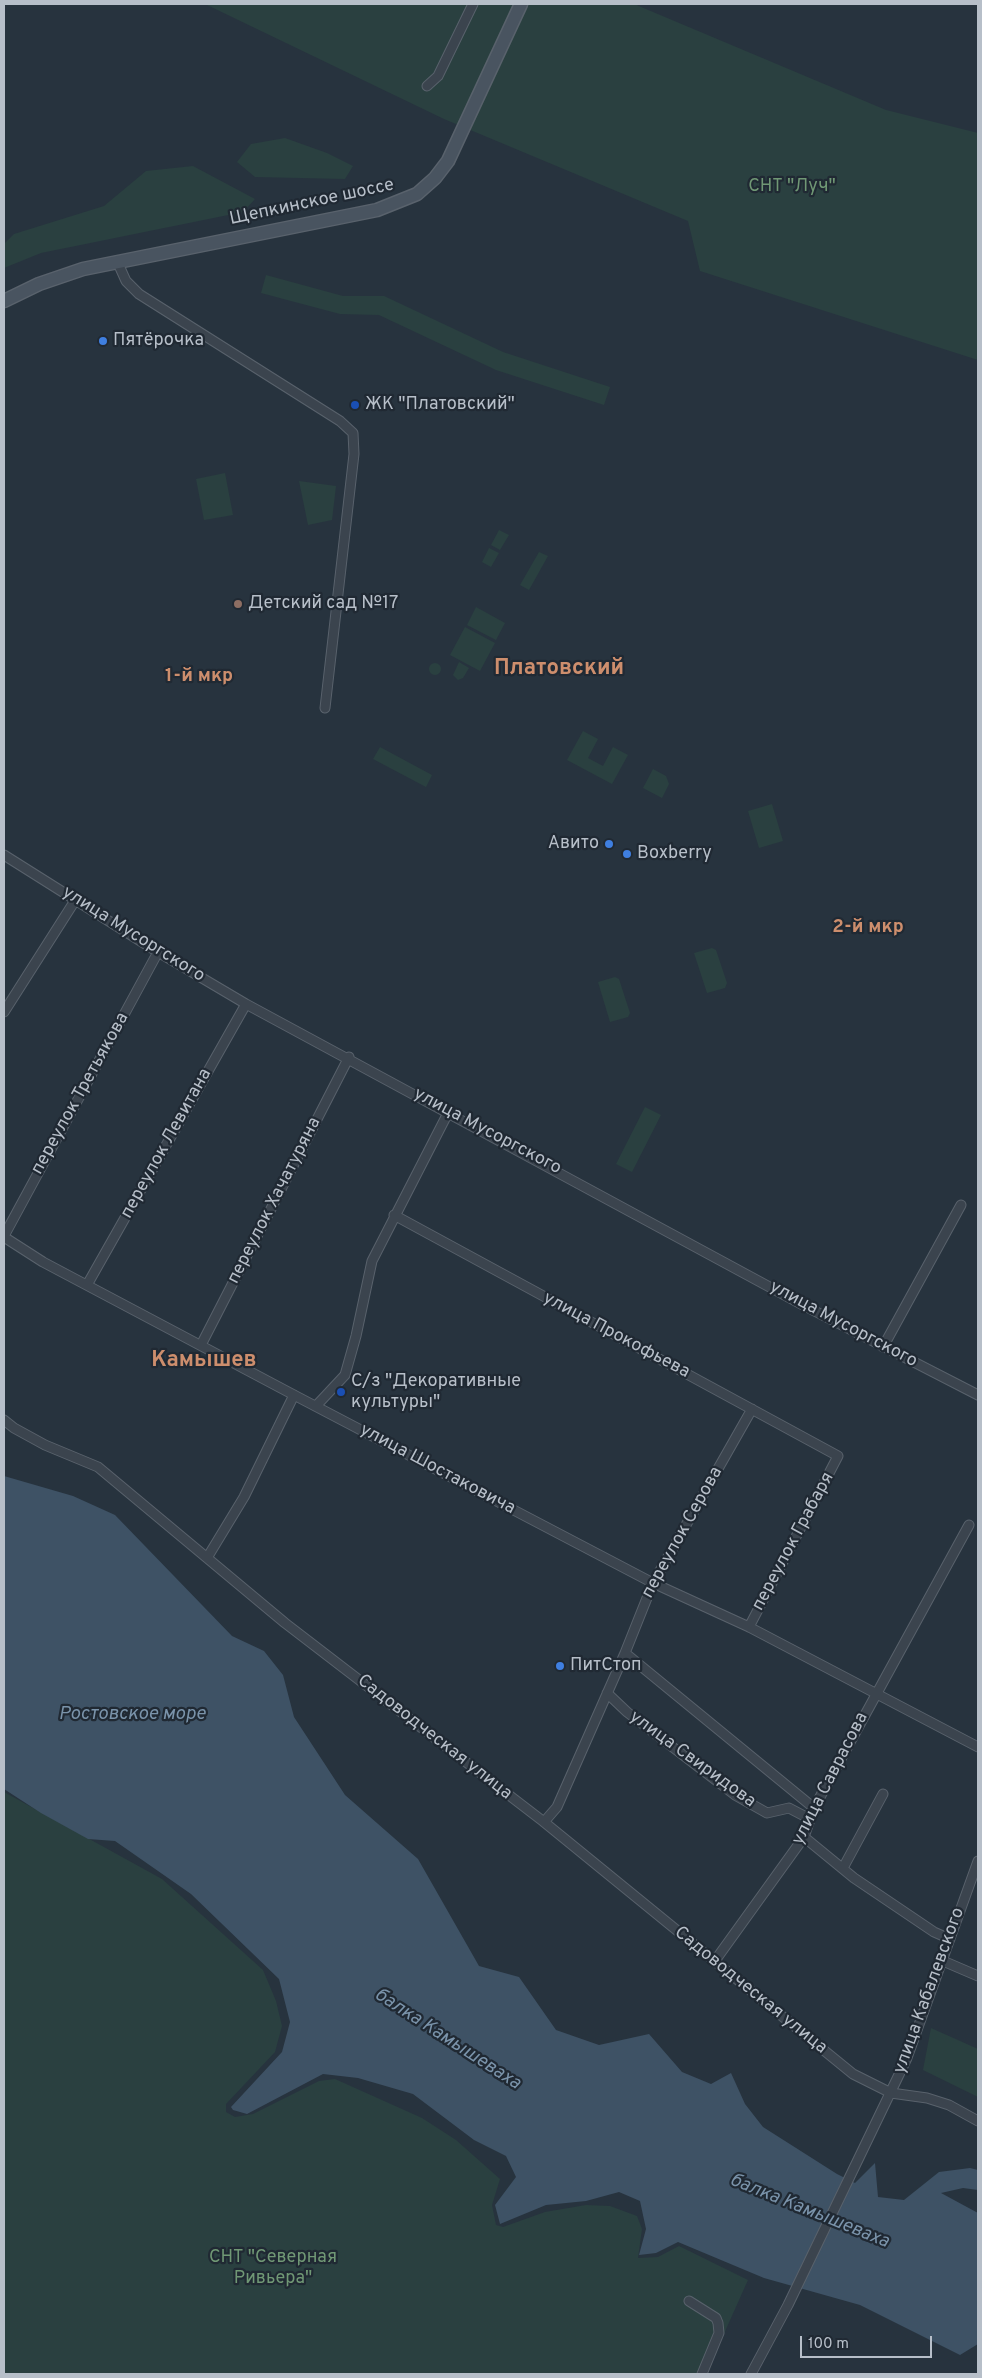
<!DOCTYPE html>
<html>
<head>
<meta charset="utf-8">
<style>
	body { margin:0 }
	#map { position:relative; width:982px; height:2378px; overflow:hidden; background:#27333e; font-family:Overpass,sans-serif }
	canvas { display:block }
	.frame { position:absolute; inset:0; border:5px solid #b7bfc9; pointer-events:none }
	.scale { position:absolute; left:800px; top:2336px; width:132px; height:22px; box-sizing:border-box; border:2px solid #b7bfc9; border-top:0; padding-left:6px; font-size:15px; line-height:18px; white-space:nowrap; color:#b7bfc9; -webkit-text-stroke:4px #202933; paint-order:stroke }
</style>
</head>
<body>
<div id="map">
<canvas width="982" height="2378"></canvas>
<div class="frame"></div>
<div class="scale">100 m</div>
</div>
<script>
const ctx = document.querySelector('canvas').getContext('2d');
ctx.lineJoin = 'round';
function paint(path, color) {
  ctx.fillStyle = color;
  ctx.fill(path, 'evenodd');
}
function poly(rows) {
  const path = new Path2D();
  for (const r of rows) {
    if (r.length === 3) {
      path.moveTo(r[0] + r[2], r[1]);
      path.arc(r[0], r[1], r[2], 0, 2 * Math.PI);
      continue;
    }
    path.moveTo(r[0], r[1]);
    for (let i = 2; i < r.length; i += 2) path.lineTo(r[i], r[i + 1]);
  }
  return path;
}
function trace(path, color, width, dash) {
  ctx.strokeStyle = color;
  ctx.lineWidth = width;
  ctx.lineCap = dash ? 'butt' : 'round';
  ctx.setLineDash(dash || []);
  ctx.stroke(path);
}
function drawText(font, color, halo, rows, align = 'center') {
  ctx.font = font + ' Overpass,sans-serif';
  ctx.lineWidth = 4.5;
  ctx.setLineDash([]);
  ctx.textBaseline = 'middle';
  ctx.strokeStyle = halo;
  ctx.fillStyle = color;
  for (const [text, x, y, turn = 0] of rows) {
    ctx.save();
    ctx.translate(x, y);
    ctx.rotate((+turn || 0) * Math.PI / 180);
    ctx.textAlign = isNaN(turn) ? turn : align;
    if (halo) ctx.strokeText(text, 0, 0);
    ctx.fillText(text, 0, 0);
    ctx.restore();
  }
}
const green = poly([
	[205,4,634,4,886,110,978,133,978,360,700,271,688,221,444,119],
	[285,138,327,153,353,166,345,179,255,177,237,162,251,144],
	[193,166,255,199,243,212,41,253,4,268,4,244,14,234,104,206,146,171],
	[266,275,343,296,384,296,503,352,610,387,604,405,496,370,379,315,340,314,261,293],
	[225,473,233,515,204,520,196,479],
	[299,481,336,486,332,520,308,525],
	[499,530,509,535,500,550,491,545],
	[489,548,499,553,491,567,482,562],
	[539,552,548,556,529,590,520,585],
	[476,607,505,623,496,640,467,625],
	[465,627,495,643,480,671,450,655],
	[459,662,469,668,463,678,458,680,453,675],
	[435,669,6],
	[583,731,598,739,588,758,603,766,613,747,628,755,612,784,567,760],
	[380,747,432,775,426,787,373,759],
	[653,769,666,776,669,784,662,798,643,788],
	[772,804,783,841,759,848,748,811],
	[712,948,716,950,727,983,725,988,707,993,694,953],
	[615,977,619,979,630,1013,628,1017,610,1022,598,982],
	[645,1107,661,1115,632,1172,616,1164],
	[4,1792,162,1879,263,1970,276,2001,282,2026,275,2052,226,2104,226,2112,235,2117,253,2114,319,2081,335,2079,422,2118,456,2140,500,2179,492,2205,496,2225,503,2227,545,2212,586,2205,610,2206,637,2216,642,2229,638,2258,658,2257,679,2246,748,2280,706,2374,4,2374],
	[931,2028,978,2049,978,2097,923,2070]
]);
const water = poly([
	[4,1476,73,1496,115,1515,232,1636,264,1651,283,1675,294,1717,345,1795,418,1859,479,1966,519,1977,556,2030,599,2045,649,2034,682,2072,711,2084,731,2073,745,2104,763,2127,837,2174,855,2183,875,2163,878,2197,904,2200,939,2172,970,2168,978,2170,978,2190,963,2188,941,2193,978,2213,978,2344,960,2355,860,2305,764,2278,678,2242,656,2253,639,2255,646,2229,640,2201,619,2192,586,2201,546,2205,500,2224,495,2205,516,2177,506,2156,474,2140,413,2094,358,2078,323,2074,247,2114,233,2110,231,2107,282,2052,290,2022,279,1979,191,1894,115,1841,88,1839,41,1813,4,1789]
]);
const street = poly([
	[427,86,438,76,473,4],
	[117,261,126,281,139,294,340,421,353,433,354,454,325,708],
	[4,855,158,952,246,1004,801,1304,978,1395],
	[4,1012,76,899],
	[394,1215,838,1456,749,1627],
	[4,1236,158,952],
	[4,1237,43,1262,294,1395,653,1583,749,1627,978,1747],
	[87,1285,246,1004],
	[201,1345,349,1057],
	[883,1347,961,1205],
	[316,1406,345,1375,356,1336,372,1261,449,1111],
	[4,1420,14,1428,45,1445,98,1467,285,1623,544,1822,853,2074,891,2093,927,2098,949,2105,978,2121],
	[207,1558,244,1497,294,1395],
	[625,1653,814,1808],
	[607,1693,627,1712,735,1795,767,1813,789,1808,810,1819],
	[544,1822,557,1807,625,1653,653,1583,752,1409],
	[804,1837,854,1878,934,1932,950,1939],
	[843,1868,883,1794],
	[943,1961,978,1976],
	[714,1962,804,1837,814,1808,969,1525],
	[689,2301,716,2318,718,2323,719,2333,702,2374],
	[751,2374,788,2305,907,2058,978,1861]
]);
const secondary = poly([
	[4,301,39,284,83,269,377,210,417,194,435,178,448,161,521,4]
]);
const markers = [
	[103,341,5,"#3f7fe0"],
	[355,405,5,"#1a4fb4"],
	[238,604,5,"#8d6e63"],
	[609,844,5,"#3f7fe0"],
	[627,854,5,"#3f7fe0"],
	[341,1392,5,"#1a4fb4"],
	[560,1666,5,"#3f7fe0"]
];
const parkNames = [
	["СНТ \"Луч\"",792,187],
	["СНТ \"Северная",273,2258],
	["Ривьера\"",273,2279]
];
const streetNames = [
	["Щепкинское шоссе",312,203,-12],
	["улица Мусоргского",133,935,32],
	["переулок Третьякова",81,1094,-61],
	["улица Мусоргского",487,1132,28],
	["переулок Левитана",167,1144,-61],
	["переулок Хачатуряна",275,1201,-63],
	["улица Мусоргского",843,1325,28],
	["улица Прокофьева",616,1336,28],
	["улица Шостаковича",437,1470,28],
	["переулок Серова",683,1533,-61],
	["переулок Грабаря",794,1542,-62],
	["Садоводческая улица",434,1738,38],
	["улица Свиридова",692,1760,36],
	["улица Саврасова",831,1779,-63],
	["Садоводческая улица",750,1991,39],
	["улица Кабалевского",930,1991,-70]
];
const poiNames = [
	["Пятёрочка",113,341],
	["ЖК \"Платовский\"",365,405],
	["Детский сад №17",248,604],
	["Авито",599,844,"right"],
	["Boxberry",637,854],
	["С/з \"Декоративные",351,1382],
	["культуры\"",351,1403],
	["ПитСтоп",570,1666]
];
const neighbourhoodNames = [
	["1-й мкр",199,677],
	["2-й мкр",868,928]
];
const waterNames = [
	["Ростовское море",132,1715],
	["балка Камышеваха",447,2040,33],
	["балка Камышеваха",809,2212,22]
];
const districtNames = [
	["Платовский",559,670],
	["Камышев",204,1362]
];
paint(green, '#2a4040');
paint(water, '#3e5265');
trace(street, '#59626c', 11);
trace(secondary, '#59626c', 15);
trace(street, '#3b444e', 9);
trace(secondary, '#495460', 12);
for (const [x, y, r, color] of markers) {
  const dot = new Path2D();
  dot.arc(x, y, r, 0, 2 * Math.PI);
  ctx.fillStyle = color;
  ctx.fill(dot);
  trace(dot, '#202933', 2);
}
drawText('18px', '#709875', '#202933', parkNames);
drawText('18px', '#b7bfc9', '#202933', streetNames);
drawText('18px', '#b7bfc9', '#202933', poiNames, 'left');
drawText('bold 19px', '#cd8e6d', '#202933', neighbourhoodNames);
drawText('italic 19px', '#7a93aa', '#202933', waterNames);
drawText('bold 22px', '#cd8e6d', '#202933', districtNames);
</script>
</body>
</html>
